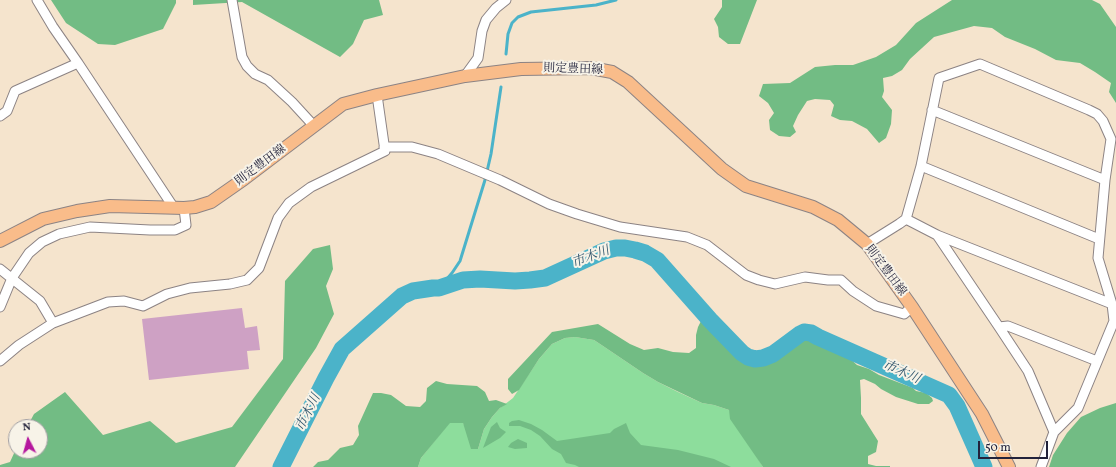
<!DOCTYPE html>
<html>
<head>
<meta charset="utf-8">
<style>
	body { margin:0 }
	#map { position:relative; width:1116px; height:467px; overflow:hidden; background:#f5e4cd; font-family:Vollkorn,serif }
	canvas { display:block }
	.north { position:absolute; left:8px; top:419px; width:40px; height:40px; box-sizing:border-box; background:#f7f3e8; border:1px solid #a29fa3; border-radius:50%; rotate:354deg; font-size:11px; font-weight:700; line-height:16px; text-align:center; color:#22223b }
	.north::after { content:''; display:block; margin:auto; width:14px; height:18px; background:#b5179e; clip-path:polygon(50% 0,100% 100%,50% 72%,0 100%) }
	.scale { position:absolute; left:978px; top:441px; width:70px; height:18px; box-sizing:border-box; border:2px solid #22223b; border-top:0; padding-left:5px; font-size:12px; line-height:14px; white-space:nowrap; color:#22223b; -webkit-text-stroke:3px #f7f3e8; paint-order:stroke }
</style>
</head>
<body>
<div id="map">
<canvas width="1116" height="467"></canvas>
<div class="north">N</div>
<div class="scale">50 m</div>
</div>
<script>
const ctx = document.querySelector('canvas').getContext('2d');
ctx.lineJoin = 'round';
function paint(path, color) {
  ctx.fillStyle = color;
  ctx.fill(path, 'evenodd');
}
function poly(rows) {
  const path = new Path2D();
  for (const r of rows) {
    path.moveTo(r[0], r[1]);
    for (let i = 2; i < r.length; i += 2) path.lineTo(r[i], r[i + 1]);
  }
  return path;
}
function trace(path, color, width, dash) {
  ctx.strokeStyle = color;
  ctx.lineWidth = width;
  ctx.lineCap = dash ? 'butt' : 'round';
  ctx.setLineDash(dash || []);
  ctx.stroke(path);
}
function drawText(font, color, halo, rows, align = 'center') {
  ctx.font = font + ' Vollkorn,"Noto Serif JP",serif';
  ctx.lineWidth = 4;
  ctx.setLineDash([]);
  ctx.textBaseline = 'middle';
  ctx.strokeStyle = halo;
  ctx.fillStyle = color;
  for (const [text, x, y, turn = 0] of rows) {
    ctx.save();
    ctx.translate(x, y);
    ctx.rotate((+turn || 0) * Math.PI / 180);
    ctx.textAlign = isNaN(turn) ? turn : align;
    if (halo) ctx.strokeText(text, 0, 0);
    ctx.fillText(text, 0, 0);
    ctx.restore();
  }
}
const green = poly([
	[575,337,594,340,603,346,643,373,658,382,678,392,702,403,714,405,729,410,763,467,418,467,421,458,449,423,463,423,478,449,484,429,492,417,500,408,513,398,539,359,552,344,565,338]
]);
const forest = poly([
	[51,0,176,0,176,3,163,29,115,45,98,44,66,23],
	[193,0,379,0,383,15,364,20,353,44,340,57,242,2,193,5],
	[722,0,757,0,740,44,728,44,719,37,718,27,714,19,722,7],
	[952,0,1092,0,1100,4,1116,27,1116,103,1109,92,1111,83,1095,72,1080,63,1056,60,1035,49,1005,37,992,28,974,26,934,37,910,59,902,70,892,76,883,78,884,91,882,97,892,110,891,124,886,138,879,143,867,129,852,121,840,120,831,116,834,105,830,100,815,99,807,101,798,115,793,126,796,132,790,137,779,136,770,130,769,120,774,113,768,103,759,96,763,84,790,83,815,67,835,65,853,65,876,57,896,45,916,23],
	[330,245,333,269,326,286,334,314,316,348,235,467,0,467,0,465,10,462,16,449,16,451,40,451,40,427,27,427,34,414,65,392,103,435,150,421,176,443,232,427,283,359,285,281,313,249],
	[701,321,706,322,744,357,750,360,757,361,760,361,774,357,794,339,802,335,806,334,808,338,809,341,847,356,857,365,869,369,879,375,913,388,916,391,926,393,932,398,933,401,929,404,918,404,896,397,881,389,875,384,864,379,860,380,861,398,861,414,878,441,876,452,868,456,868,464,876,466,890,466,890,467,763,467,730,419,729,410,714,405,702,403,658,382,643,373,603,346,594,340,575,337,565,338,552,344,539,359,519,390,512,394,508,389,508,379,552,332,598,324,630,344,644,350,658,348,673,352,689,353,696,348,696,335,698,327],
	[436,381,447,384,477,386,485,392,489,401,496,400,507,404,500,408,492,417,484,429,478,449,471,449,463,423,450,423,421,458,418,467,313,467,318,462,328,460,340,448,353,445,359,435,358,426,373,393,381,393,391,395,406,406,420,407,426,401,427,388],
	[1116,403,1116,467,1049,467,1053,455,1067,433,1081,417,1100,408],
	[519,420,531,424,542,430,557,441,610,433,614,429,626,423,630,433,641,445,678,450,714,459,731,467,579,467,575,465,566,463,561,454,552,449,540,436,531,430,520,426,509,426,509,423,512,421],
	[497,422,500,428,506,432,500,438,483,448,491,427],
	[518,439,527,443,527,448,515,449,508,447,511,443]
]);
const stream = poly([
	[506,54,508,34,512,23,518,17,531,12,596,5,616,0],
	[439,288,452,273,460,261,485,180,491,154,501,87]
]);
const river = poly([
	[281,467,326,378,342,349,402,296,413,291,433,288,439,288,463,280,480,279,515,281,530,280,545,278,604,251,616,248,625,248,635,250,645,253,657,260,710,320,742,353,748,357,755,359,763,358,773,354,800,334,804,332,811,333,818,337,949,395,957,406,984,467]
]);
const building = poly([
	[242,308,245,328,257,326,260,350,247,351,249,369,149,380,142,319]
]);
const minor = poly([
	[37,0,53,27,78,63,174,208],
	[232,0,242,57,247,66,255,74,268,80,292,102,314,126],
	[465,76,478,58,482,31,486,20,496,8,506,0],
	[932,110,1105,180],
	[0,116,7,111,15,91,78,63],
	[384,147,412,147,438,154,500,180,549,204,577,214,620,227,687,237,707,245,746,275,759,280,775,284,805,277,828,280,841,280,853,291,876,306,904,314,912,307],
	[921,166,1099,239],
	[906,219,937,235,1112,304],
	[937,235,999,327,1028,371,1054,432],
	[867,244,899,224,906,219,921,166,939,78,980,64,1089,110,1097,114,1103,121,1111,139,1105,180,1098,258,1112,304,1114,321,1078,408,1054,432,1041,467],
	[0,269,40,301,53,323],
	[0,307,12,278,29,253,42,242,59,234,90,227,150,230,175,230,186,225,184,208],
	[999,327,1008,326,1097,361],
	[0,361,19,345,53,323,108,302,124,301,143,306,167,294,190,288,230,284,247,280,259,268,278,218,289,203,311,187,385,151,377,95]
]);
const major = poly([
	[0,241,43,219,77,211,110,206,184,208,195,207,211,202,244,179,343,104,377,95,465,76,521,69,591,68,612,72,628,82,722,169,746,186,813,207,838,220,867,244,912,307,982,414,1009,467]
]);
const streetNames = [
	["則定豊田線",573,70,2],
	["則定豊田線",261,166,-37],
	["則定豊田線",885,271,53]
];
const waterNames = [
	["市木川",591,258,-21],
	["市木川",901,373,24],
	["市木川",309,413,-63]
];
paint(green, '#8ddd9c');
paint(forest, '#72bc84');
trace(stream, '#4bb3c9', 3);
trace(river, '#4bb3c9', 17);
paint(building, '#cea1c4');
trace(minor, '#8c8384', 11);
trace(major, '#8c8384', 14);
trace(minor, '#fff', 9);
trace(major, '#f9bc8a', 12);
drawText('12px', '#22223b', '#f7f3e8', streetNames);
drawText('italic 13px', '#30556d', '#f7f3e8', waterNames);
</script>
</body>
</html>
